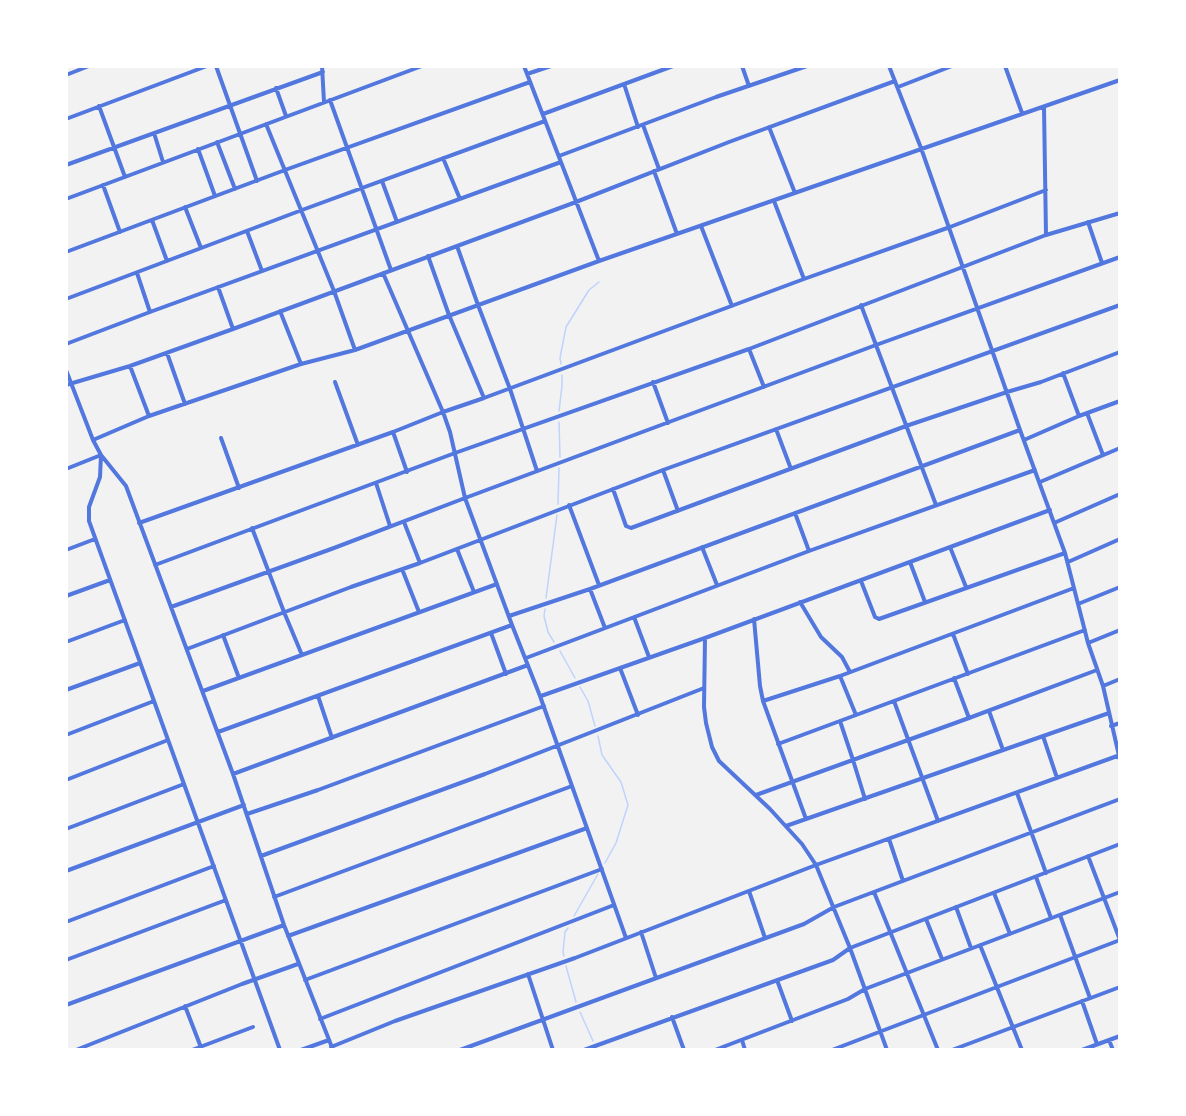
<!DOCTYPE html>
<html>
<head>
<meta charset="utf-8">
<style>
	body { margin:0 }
	#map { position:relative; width:1186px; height:1116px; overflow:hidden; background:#f2f2f2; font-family:"Open Sans",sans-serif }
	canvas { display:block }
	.frame { position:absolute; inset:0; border:68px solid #fff; pointer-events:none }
</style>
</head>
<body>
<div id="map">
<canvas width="1186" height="1116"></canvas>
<div class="frame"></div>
</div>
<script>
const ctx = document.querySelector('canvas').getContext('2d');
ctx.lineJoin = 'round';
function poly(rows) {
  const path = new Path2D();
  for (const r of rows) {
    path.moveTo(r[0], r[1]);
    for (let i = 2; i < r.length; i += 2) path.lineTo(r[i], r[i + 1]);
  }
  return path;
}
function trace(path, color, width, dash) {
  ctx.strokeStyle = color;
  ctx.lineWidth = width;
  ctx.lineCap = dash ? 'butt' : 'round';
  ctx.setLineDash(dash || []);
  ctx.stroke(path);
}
const stream = poly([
	[561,364,560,358,566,327,589,290,599,282],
	[559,411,562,386,562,375],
	[559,422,560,457],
	[558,504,559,468],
	[546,598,557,515],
	[545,609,544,616,548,632,554,642],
	[560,651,575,678],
	[580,687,588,701,595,726],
	[598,736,602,755,621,782,628,805,616,843,605,863],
	[574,916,598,874],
	[564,956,563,952,565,932,568,928],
	[566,966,576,1002],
	[580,1012,593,1041]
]);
const minor = poly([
	[216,66,257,181],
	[322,66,324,102],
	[524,66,599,261],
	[742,66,749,86],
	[889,66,921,148,1020,430,1065,553,1088,643,1103,686,1120,760],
	[1005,66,1022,113],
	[527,74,551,66],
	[66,75,89,66],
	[624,84,638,127],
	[898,87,952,66],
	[276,88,286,116],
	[330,100,391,270],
	[99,106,125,177],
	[1044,107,1046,235],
	[543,114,673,66],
	[66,119,207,66],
	[266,124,334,291,355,350],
	[643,125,659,169],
	[769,127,795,193],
	[154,133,163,162],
	[217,142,235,189],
	[198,149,215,196],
	[559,156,716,97,807,66],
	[443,158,460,199],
	[66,165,323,72],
	[654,171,677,234],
	[382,181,397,222],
	[103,185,120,232],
	[66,199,422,66],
	[774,201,804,279],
	[185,207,201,248],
	[152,220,167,261],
	[1088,222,1102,263],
	[701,226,732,306],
	[247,231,262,271],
	[457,246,478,305,510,389,537,471],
	[66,252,285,170,530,82],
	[428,256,449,315,484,398],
	[137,273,150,312],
	[383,273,443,412,450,432,465,498,512,625,540,696,626,938],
	[218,287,233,329],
	[66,299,302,210,545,121],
	[861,305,936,505],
	[280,311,301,364],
	[66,344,150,312,561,162],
	[749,349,764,387],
	[167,353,185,404],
	[130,366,149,416],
	[66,370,93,440,101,455,126,486,233,774,284,925,333,1050],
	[1063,373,1079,416],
	[335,382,358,445],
	[653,382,668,423],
	[66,385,130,366,233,329,576,202,729,142,895,81],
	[1087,413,1103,455],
	[776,429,791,469],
	[393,432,407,472],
	[221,438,239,488],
	[93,440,149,416,301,364,355,350,599,261,1120,80],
	[1024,440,1079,416,1120,401],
	[66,469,101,455,100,477,89,507,89,521,280,1050],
	[663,470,678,511],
	[1040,482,1120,448],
	[376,483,390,526],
	[613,489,626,526,631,528,906,426,1007,392,1041,382,1120,352],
	[569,505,599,585],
	[795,513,809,551],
	[404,522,420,563],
	[139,523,393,432,443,412,484,398,804,279,950,227,1046,190],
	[1054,523,1120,494],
	[252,528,284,612,302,655],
	[702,547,717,585],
	[950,547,966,587],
	[457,549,474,592],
	[66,550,95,539],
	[910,562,925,602],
	[1068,562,1120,539],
	[155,565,455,453,749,349,1046,235,1120,213],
	[402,569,419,612],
	[861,581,875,617,879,619,1065,553],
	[590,589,605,628],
	[66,596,110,580],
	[800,602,821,637,842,657,850,672],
	[1078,604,1120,587],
	[171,607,334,548,465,498,876,345,1120,257],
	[509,616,590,589,1020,430],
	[634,617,649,657],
	[754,619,760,686,763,701,806,819],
	[491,633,506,674],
	[953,634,968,674],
	[223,635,239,678],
	[705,638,704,707,706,723,712,747,719,761,770,809,802,844,816,865,850,948,887,1050],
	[66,642,125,620],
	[1088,643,1120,630],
	[187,649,351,587,420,563,663,470,1120,305],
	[526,658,809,551,1035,470],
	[620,668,638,715],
	[840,676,856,715],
	[954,678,969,718],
	[1103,686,1120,679],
	[66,690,140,663],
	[203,691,497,584],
	[318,696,332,738],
	[541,696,705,638,1050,510],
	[763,701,840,676,1074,588],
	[894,701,938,821],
	[989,711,1003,750],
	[840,721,853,760,865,799],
	[1111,726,1120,723],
	[218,732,512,625],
	[66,735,154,701],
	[1043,736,1057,778],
	[778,744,1085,630],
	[233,774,528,665],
	[66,780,168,740],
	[1017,793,1046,873],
	[756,795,969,718,1097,670],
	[247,814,318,790,544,706],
	[786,826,1109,713],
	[66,829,184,784],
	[889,839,903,881],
	[261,856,485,774,704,688],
	[1088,856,1120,940],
	[66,871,244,805],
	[1036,877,1051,918],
	[749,891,765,938],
	[874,892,938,1050],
	[994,893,1010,934],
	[274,897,572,786],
	[956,907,971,948],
	[1060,915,1090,998],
	[926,919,942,959],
	[66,922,214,866],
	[641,932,656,978],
	[288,936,587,828],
	[980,945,1022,1050],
	[66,960,226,900],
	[528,974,553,1050],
	[305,980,602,869],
	[777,980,792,1021],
	[1082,1001,1097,1044],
	[66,1005,284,925],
	[185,1006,202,1050],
	[672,1017,684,1050],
	[320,1019,614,905],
	[742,1040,745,1050],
	[1109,1040,1113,1050],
	[331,1047,395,1021,575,958,816,865,1120,755],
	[76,1050,242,984,298,964],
	[192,1050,253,1027],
	[301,1050,329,1040],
	[460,1050,804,924,834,907,1120,799],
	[584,1050,833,960,850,948,1120,844],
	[715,1050,848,999,865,989,1120,892],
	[832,1050,1120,940],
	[952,1050,1120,987],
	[1082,1050,1120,1036]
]);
trace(stream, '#bfd3fe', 1.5);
trace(minor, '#5277de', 4);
</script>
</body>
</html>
